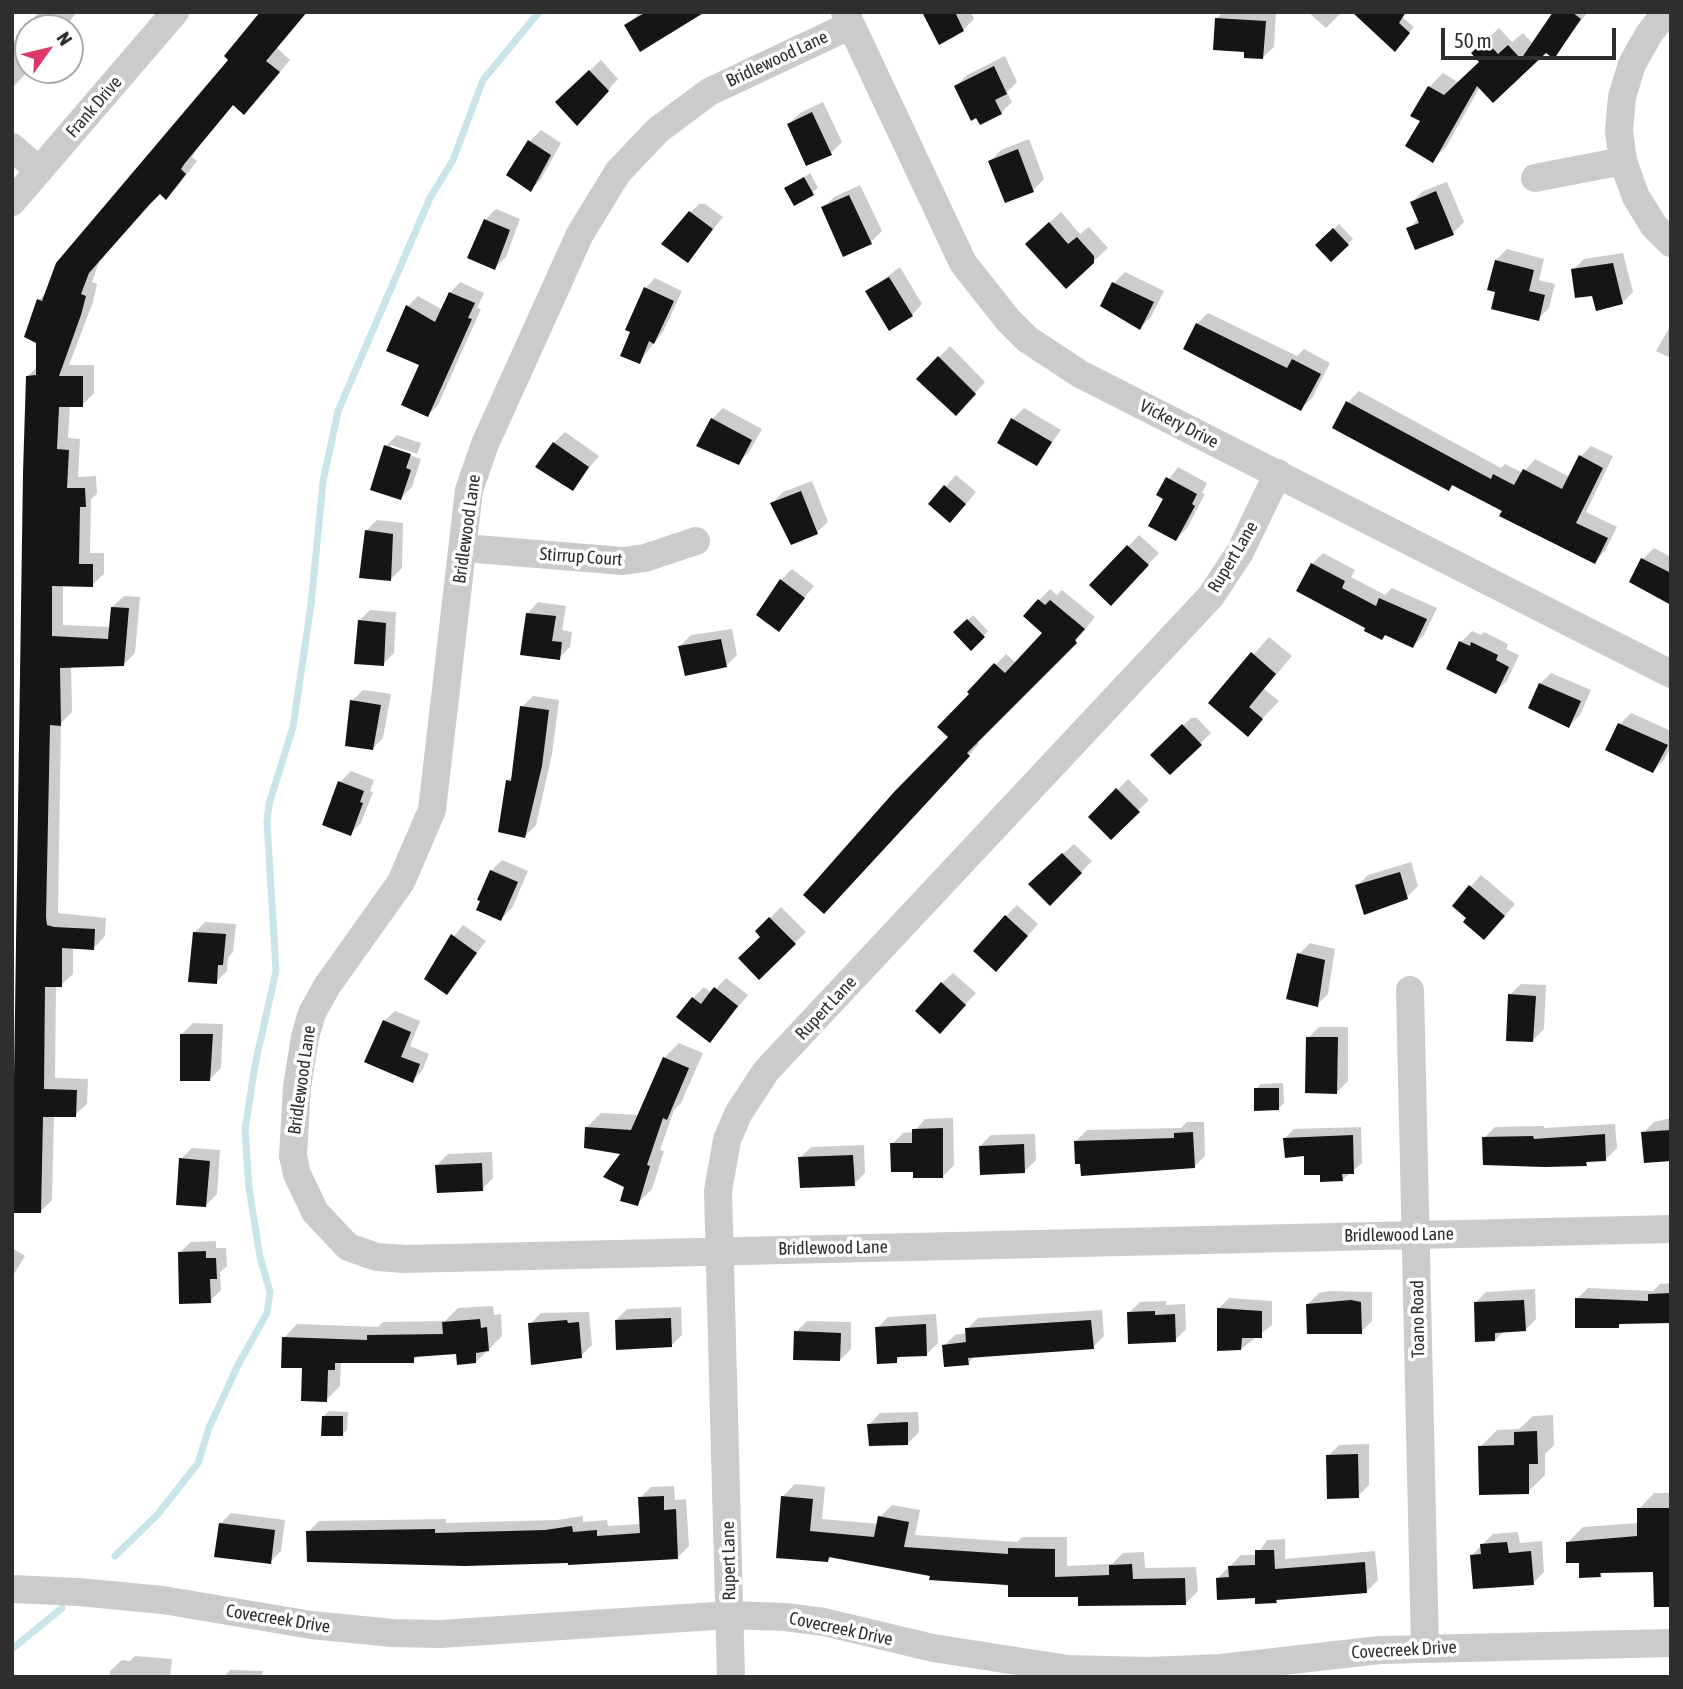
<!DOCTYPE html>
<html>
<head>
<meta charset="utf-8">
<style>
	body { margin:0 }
	#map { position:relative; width:1683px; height:1689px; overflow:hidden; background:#fff; font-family:"Asap Condensed",sans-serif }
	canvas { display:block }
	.frame { position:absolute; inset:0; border:14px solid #2e2e2e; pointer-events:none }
	.north { position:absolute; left:14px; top:14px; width:70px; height:70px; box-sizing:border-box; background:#fff; border:2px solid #ababab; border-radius:50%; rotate:56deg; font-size:19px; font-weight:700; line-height:28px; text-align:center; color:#2e2e2e }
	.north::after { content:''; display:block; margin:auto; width:24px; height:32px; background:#de3766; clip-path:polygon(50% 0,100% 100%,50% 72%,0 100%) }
	.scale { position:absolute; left:1441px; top:28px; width:175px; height:32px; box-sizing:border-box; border:4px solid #2e2e2e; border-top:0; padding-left:9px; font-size:21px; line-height:24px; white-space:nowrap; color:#2e2e2e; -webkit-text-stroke:5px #fff; paint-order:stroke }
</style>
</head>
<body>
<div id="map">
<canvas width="1683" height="1689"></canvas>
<div class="frame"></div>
<div class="north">N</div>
<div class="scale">50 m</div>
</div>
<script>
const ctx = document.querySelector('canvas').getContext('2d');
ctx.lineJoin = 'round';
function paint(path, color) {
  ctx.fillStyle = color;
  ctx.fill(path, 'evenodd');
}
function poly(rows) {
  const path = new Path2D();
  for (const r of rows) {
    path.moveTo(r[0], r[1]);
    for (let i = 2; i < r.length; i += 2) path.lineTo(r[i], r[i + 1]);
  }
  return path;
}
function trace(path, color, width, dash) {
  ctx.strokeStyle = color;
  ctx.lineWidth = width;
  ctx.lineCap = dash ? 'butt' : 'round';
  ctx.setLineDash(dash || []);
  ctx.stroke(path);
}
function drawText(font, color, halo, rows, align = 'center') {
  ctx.font = font + ' "Asap Condensed",sans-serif';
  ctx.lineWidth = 7;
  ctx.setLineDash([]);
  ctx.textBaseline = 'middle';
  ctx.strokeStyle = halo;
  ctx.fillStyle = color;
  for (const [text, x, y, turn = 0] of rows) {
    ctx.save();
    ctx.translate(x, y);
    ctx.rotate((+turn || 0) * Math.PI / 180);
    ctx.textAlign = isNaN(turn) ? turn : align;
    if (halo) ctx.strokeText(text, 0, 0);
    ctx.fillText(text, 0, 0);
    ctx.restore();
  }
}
const shadow = poly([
	[39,12,77,12,64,28,28,28,29,70,12,88,12,44],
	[307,12,277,48,290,60,256,101,244,113,234,104,197,149,192,157,197,161,178,186,166,197,160,192,100,259,92,282,97,284,93,302,69,365,94,365,94,393,82,405,70,405,68,438,80,439,78,477,96,476,97,494,91,499,90,553,104,553,104,574,92,585,63,585,63,625,110,627,112,607,124,596,140,597,135,653,123,665,71,666,72,712,61,723,58,913,106,918,105,936,94,948,73,947,73,974,61,985,56,985,55,1078,88,1079,87,1104,75,1115,54,1115,52,1200,40,1212,12,1211,28,376,38,366,39,300],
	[641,12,695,12,626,25],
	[924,12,971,12,974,19,963,30],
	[1223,12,1276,12,1274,47,1262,58,1246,50,1216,19],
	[1308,12,1342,12,1326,28],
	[1385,12,1402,17,1414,27,1400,44],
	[1556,12,1588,12,1553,56,1546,51,1480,87,1446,147,1432,161,1422,121,1429,87,1443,73,1459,83,1481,62,1473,53,1499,28,1512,42,1523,33,1533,44],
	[1005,56,1017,82,1007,92,1012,102,1001,113,977,116,956,86,967,75],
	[601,60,618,79,588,113,557,102],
	[823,102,842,142,831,153,789,124,800,113],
	[541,130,561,143,541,179,531,190,530,141],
	[1029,139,1044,179,1033,190,1006,201,990,161,1001,150],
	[810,173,818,188,795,204,786,189],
	[1447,182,1464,222,1453,233,1408,229,1419,218,1412,202,1423,191],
	[860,185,882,231,871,242,823,208,834,197],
	[699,204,705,204,723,217,688,261,688,215],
	[496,209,520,219,506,257,495,268,485,220],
	[1061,212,1080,234,1089,227,1108,248,1066,286,1038,233],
	[1339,224,1353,239,1331,260,1317,245],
	[1507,249,1544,259,1539,280,1555,284,1549,308,1538,319,1497,291,1496,260],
	[1623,253,1633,292,1622,303,1573,270,1584,259],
	[900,267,922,304,912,315,867,292],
	[1125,272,1164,291,1151,317,1140,328,1102,305,1114,283],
	[655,278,682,291,663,332,639,362,632,331,627,329,646,288],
	[460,282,484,293,477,308,481,309,438,405,428,415,421,364,408,306,418,296,443,310,450,293],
	[1208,313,1297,356,1304,349,1330,363,1312,398,1301,409,1197,324],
	[1671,325,1671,358,1656,351],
	[950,346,985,382,967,402,919,379],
	[1359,391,1501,468,1505,464,1523,473,1535,459,1570,477,1580,457,1591,446,1613,456,1586,512,1617,527,1605,551,1594,562,1454,484,1449,489,1348,402],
	[723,408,762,429,749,452,738,463,712,419],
	[1024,408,1061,430,1037,464,1013,419],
	[565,432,599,456,572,488,554,443],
	[397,435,421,443,417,454,391,445,391,449,421,459,412,487,401,498,386,446],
	[1178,467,1207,483,1202,493,1205,494,1187,528,1176,539,1165,498,1158,494],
	[956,475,976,492,961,510,930,504],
	[812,481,828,522,817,532,772,503,783,492],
	[377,520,403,523,402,568,391,579,366,531],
	[1139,535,1159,553,1111,603,1092,585],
	[1654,548,1671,557,1671,600,1643,559],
	[1323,553,1355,570,1351,577,1385,595,1392,588,1437,608,1424,635,1413,646,1387,634,1382,638,1368,627,1312,564],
	[792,569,814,586,778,630,781,580],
	[1050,589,1057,595,1062,590,1095,617,1063,657,976,741,979,744,835,901,950,737,972,694,970,692,1006,654,1016,663,1044,633,1025,615],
	[538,602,566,606,562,630,572,632,570,647,559,658,527,614],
	[370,610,396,612,394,653,383,664,359,621],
	[973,615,988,631,971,649,955,632],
	[732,629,737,655,726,666,680,646,691,635],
	[1472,631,1481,635,1484,632,1508,644,1506,649,1519,655,1507,681,1496,691,1461,642],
	[1269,637,1292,656,1264,689,1279,701,1248,734,1211,703],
	[1551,673,1591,690,1580,715,1569,726,1540,684],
	[363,690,391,694,383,738,372,749,352,701],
	[533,696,559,700,552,754,536,825,525,836,508,780,514,775,522,707],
	[1631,713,1671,731,1671,747,1664,760,1653,771,1620,724],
	[1191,718,1197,718,1211,733,1170,773,1153,755],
	[351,771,374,780,370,791,373,792,361,823,350,834,340,782],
	[1128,779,1149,800,1111,837,1091,817],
	[1074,844,1092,861,1050,904,1041,873],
	[502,860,528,871,512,908,501,919,491,871],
	[1411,862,1418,886,1407,897,1357,886,1368,875],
	[1481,875,1515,904,1495,927,1469,918,1454,905],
	[1017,905,1038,924,1007,959,1006,916],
	[781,907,806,932,759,978,763,936,757,931],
	[205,922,236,924,233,952,228,958,227,971,216,982,194,933],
	[463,925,486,941,447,992,435,960],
	[1310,943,1335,949,1328,994,1317,1005,1299,954],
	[953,973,976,993,950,1021,942,983],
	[726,978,748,995,710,1041,693,998,704,987,712,993],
	[1521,984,1546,985,1544,1029,1533,1040,1510,995],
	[395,1011,420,1021,410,1046,429,1054,422,1071,412,1081,366,1061,384,1021],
	[193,1023,223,1024,221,1068,210,1079,182,1034],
	[1319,1027,1348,1027,1348,1081,1337,1092,1308,1038],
	[679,1043,703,1053,681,1103,674,1110,660,1150,664,1151,652,1189,637,1204,626,1186,623,1153,586,1128,601,1113,639,1115,664,1058],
	[1283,1083,1284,1103,1279,1108,1256,1089,1261,1084],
	[953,1118,954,1165,943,1176,915,1170,892,1144,903,1133,914,1132,925,1119],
	[1671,1118,1671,1160,1643,1133,1654,1122],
	[1187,1122,1204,1122,1205,1156,1194,1167,1076,1141,1087,1130,1181,1128],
	[1615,1124,1617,1148,1606,1159,1590,1160,1586,1164,1484,1138,1495,1127,1544,1126,1544,1128],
	[1361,1127,1362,1163,1342,1180,1322,1173,1306,1154,1285,1138,1294,1129],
	[1035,1134,1036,1160,1025,1171,980,1146,991,1135],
	[864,1145,865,1173,854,1184,800,1158,811,1147],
	[192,1148,220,1150,217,1194,206,1205,181,1159],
	[492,1152,493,1178,482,1189,437,1165,448,1154],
	[216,1241,216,1248,226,1248,227,1266,220,1272,221,1290,210,1301,179,1253,191,1242],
	[12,1248,25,1256,12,1277],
	[1671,1283,1671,1330,1670,1321,1622,1322,1618,1326,1577,1299,1588,1288,1653,1291,1660,1284],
	[1535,1289,1536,1319,1525,1330,1504,1331,1495,1340,1475,1303,1486,1292],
	[1329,1291,1372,1292,1372,1321,1361,1332,1308,1304,1319,1293],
	[1229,1298,1272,1301,1272,1325,1241,1349,1218,1309],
	[1166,1301,1166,1305,1185,1304,1186,1329,1175,1340,1129,1313,1140,1302],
	[493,1306,494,1315,501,1314,502,1336,476,1362,458,1352,419,1355,413,1361,341,1361,340,1386,326,1400,284,1338,297,1324,378,1327,383,1322,445,1321,458,1308],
	[681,1307,682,1335,671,1346,616,1320,627,1309],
	[1102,1310,1104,1336,1093,1347,975,1356,968,1363,944,1346,955,1335,967,1333,967,1329,978,1318],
	[589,1312,592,1345,581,1356,530,1324,541,1313],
	[936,1314,938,1343,927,1354,902,1355,896,1361,877,1328,888,1317],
	[807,1321,851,1322,851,1349,840,1360,796,1332],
	[329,1411,348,1412,347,1430,342,1435,324,1416],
	[918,1412,919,1432,908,1443,869,1425,880,1413],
	[1553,1415,1554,1445,1545,1454,1545,1475,1528,1492,1480,1447,1497,1430,1519,1429,1533,1416],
	[1369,1444,1369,1485,1358,1496,1328,1456,1339,1445],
	[795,1484,825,1487,822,1519,879,1524,880,1517,892,1505,920,1510,915,1535,1017,1542,1022,1537,1067,1537,1067,1566,1112,1564,1123,1553,1144,1552,1145,1568,1196,1567,1198,1591,1185,1604,1080,1596,932,1575,832,1556,828,1560,782,1497],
	[674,1486,675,1500,686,1499,689,1546,678,1557,308,1532,319,1521,446,1519,446,1523,557,1520,583,1516,583,1522,607,1520,608,1526,641,1524,640,1498,651,1487],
	[1654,1493,1671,1493,1671,1574,1655,1570,1604,1571,1600,1576,1580,1561,1568,1542,1583,1527,1639,1523,1639,1509],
	[231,1513,285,1520,281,1551,270,1562,220,1524],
	[1518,1532,1520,1543,1542,1541,1544,1572,1533,1583,1472,1555,1493,1534],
	[1285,1539,1285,1559,1375,1551,1378,1580,1367,1591,1279,1598,1276,1602,1218,1578,1241,1555,1257,1555,1267,1540],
	[135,1656,172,1659,170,1677,110,1677,110,1671,122,1660,130,1661],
	[230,1670,263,1671,262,1677,224,1677]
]);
const stream = poly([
	[115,1556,158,1514,198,1463,209,1428,238,1365,267,1313,270,1292,260,1257,249,1188,245,1130,255,1065,276,971,267,822,269,804,293,727,311,605,323,482,338,411,430,198,453,160,483,80,539,12],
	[12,1649,62,1608]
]);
const building = poly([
	[260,12,307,12,266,61,280,72,244,115,233,105,185,163,181,169,186,174,166,200,160,194,150,204,89,273,81,294,86,296,81,315,59,376,83,376,83,407,59,407,57,449,69,450,67,488,85,488,86,507,80,507,79,564,93,564,93,587,52,586,52,636,108,639,111,607,129,608,124,666,60,668,61,726,50,725,46,917,47,925,54,927,95,929,94,950,62,948,62,987,45,987,44,1089,77,1090,76,1117,43,1117,41,1213,12,1213,23,473,26,376,36,375,36,343,24,337,37,299,42,301,56,263,228,60,224,56],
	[646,12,705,12,640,52,624,25],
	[922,12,955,12,964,31,939,45],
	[1352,12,1406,12,1399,23,1410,33,1395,52],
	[1553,12,1572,12,1581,19,1554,59,1546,53,1493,103,1477,86,1433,163,1405,146,1420,121,1410,116,1428,86,1444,95,1479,62,1471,53,1485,40,1498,54,1508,45,1521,59],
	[1215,18,1266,21,1263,59,1244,58,1244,52,1213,50],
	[994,66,1007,94,995,100,1002,114,980,125,976,118,971,121,954,86],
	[589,70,609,91,577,126,555,102],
	[812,112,832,155,806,166,787,124],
	[528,140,551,155,531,192,506,175],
	[1018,149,1034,192,1005,203,988,161],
	[804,177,814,195,794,206,784,188],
	[1436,191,1454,235,1415,250,1406,228,1419,223,1410,202],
	[849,195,872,244,843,257,821,207],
	[689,211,713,229,688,263,661,244],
	[484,219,510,230,495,270,467,258],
	[1049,222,1068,244,1077,237,1094,256,1094,263,1066,289,1025,244],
	[1333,228,1349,245,1331,262,1315,245],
	[1495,260,1534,270,1529,291,1545,295,1539,321,1491,309,1495,292,1487,290],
	[1613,263,1623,304,1596,311,1592,296,1575,298,1571,269],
	[889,277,913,316,889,331,865,291],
	[1112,282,1154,302,1140,330,1100,306],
	[644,287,674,301,654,344,649,341,640,364,620,356,630,332,625,330],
	[449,292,475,303,468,318,472,319,428,417,401,405,419,365,386,351,406,305,435,322],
	[1196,323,1287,368,1292,359,1321,374,1301,411,1183,349],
	[938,356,976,394,956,416,916,379],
	[1346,401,1491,479,1493,474,1514,485,1523,469,1562,489,1579,455,1603,468,1576,523,1608,538,1595,564,1499,516,1502,511,1452,485,1449,491,1332,428],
	[711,418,752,440,739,465,696,446],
	[1011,418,1052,442,1037,466,997,443],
	[553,442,589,467,573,491,535,467],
	[384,445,411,454,406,468,411,470,401,500,370,490],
	[1166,477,1197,494,1192,504,1195,506,1176,541,1148,526,1163,499,1156,495],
	[944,485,966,504,950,523,928,504],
	[801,491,818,534,791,545,770,503],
	[365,530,393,534,391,581,359,578],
	[1127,545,1149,565,1111,606,1089,585],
	[1641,558,1671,573,1671,605,1629,582],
	[1311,563,1345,581,1342,588,1376,606,1379,598,1427,619,1413,648,1385,635,1382,640,1364,631,1365,628,1296,591],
	[780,579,805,598,779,632,756,615],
	[1038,599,1045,605,1050,600,1085,629,1075,640,1077,643,967,753,970,756,824,914,803,895,894,792,948,737,937,727,969,694,967,692,994,663,1005,673,1042,633,1023,616],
	[526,613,556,616,552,641,562,642,560,660,520,655],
	[967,619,985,637,971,651,953,632],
	[358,620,386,623,384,666,354,664],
	[721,639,727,667,685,676,678,646],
	[1459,641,1470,646,1471,642,1498,655,1496,660,1509,667,1496,694,1446,669],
	[1251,652,1276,674,1249,707,1263,719,1248,737,1208,703],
	[1539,683,1581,701,1569,728,1528,708],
	[350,700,381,705,373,750,345,746],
	[520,706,549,710,542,766,525,838,498,832,506,780,511,781],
	[1618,723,1668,745,1653,773,1605,750],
	[1182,724,1202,745,1170,775,1150,755],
	[338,781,364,791,360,802,363,803,351,836,322,825],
	[1116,788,1140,812,1111,840,1088,817],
	[1062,853,1082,873,1050,906,1028,884],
	[490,870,518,882,501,921,476,910,480,901,477,900],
	[1400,872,1408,899,1364,915,1355,885],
	[1469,885,1505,916,1484,940,1463,922,1466,918,1452,906],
	[1005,915,1028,936,996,972,973,951],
	[769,917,796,944,759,980,738,958,760,937,755,931],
	[193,932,226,934,223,965,218,965,217,984,188,982],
	[451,934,477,953,447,995,424,979],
	[1297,953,1325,960,1318,1007,1286,999],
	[941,982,966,1005,940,1034,915,1011],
	[714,987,738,1006,710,1043,676,1017,692,997,701,1004],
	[1508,994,1536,996,1533,1042,1506,1041],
	[383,1020,411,1032,401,1057,420,1064,413,1083,364,1062],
	[180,1034,213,1034,210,1081,180,1081],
	[1306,1037,1338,1037,1337,1094,1305,1093],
	[663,1057,689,1068,667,1120,663,1118,647,1165,650,1166,638,1206,620,1201,624,1187,603,1177,620,1154,584,1148,585,1127,631,1130],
	[1254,1088,1279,1088,1279,1110,1254,1111],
	[943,1128,943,1178,913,1178,913,1172,891,1172,890,1143,912,1143,912,1129],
	[1671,1130,1671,1161,1644,1163,1641,1132],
	[1193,1132,1195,1168,1081,1176,1080,1164,1075,1164,1074,1141,1174,1138,1174,1133],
	[1605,1134,1606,1161,1586,1162,1587,1166,1545,1167,1483,1165,1482,1137,1533,1136,1534,1139],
	[1353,1135,1354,1174,1342,1174,1343,1181,1320,1182,1320,1175,1304,1175,1304,1156,1285,1158,1283,1138],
	[1024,1144,1025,1173,980,1175,979,1146],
	[853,1155,855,1186,800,1188,798,1157],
	[179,1158,210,1161,206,1207,176,1205],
	[482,1163,483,1191,437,1193,435,1165],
	[206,1251,206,1258,216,1258,217,1279,210,1279,211,1303,179,1304,178,1252],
	[1671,1293,1671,1323,1619,1324,1619,1328,1575,1328,1575,1298,1648,1301,1648,1294],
	[1351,1300,1361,1302,1362,1334,1307,1334,1306,1304],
	[1524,1300,1526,1331,1495,1333,1495,1341,1475,1342,1474,1302],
	[1217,1308,1262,1311,1262,1338,1242,1338,1241,1350,1217,1351],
	[1155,1311,1155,1315,1175,1314,1176,1342,1128,1344,1127,1312],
	[671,1318,672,1347,616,1350,615,1320],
	[480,1319,481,1328,487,1327,489,1351,476,1353,476,1363,457,1365,456,1354,414,1357,414,1363,335,1363,335,1370,328,1370,327,1402,301,1401,302,1368,281,1368,282,1337,367,1340,367,1335,443,1334,442,1322],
	[567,1320,568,1323,579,1322,582,1358,531,1365,528,1323],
	[1091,1320,1094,1349,968,1358,969,1365,944,1367,942,1345,966,1342,965,1328],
	[926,1324,927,1356,897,1357,897,1363,877,1364,875,1327],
	[794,1331,841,1333,840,1361,793,1360],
	[322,1416,343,1416,343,1436,321,1436],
	[908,1422,908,1445,869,1446,867,1424],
	[1537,1431,1538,1464,1529,1464,1529,1494,1479,1495,1478,1446,1514,1445,1514,1432],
	[1358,1454,1359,1498,1327,1499,1326,1455],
	[664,1496,664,1510,676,1509,678,1559,568,1565,568,1563,465,1566,307,1562,306,1531,435,1529,435,1533,545,1530,572,1526,573,1532,597,1530,597,1536,640,1533,638,1497],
	[781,1496,813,1499,810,1531,874,1537,878,1516,909,1522,904,1547,1008,1554,1008,1548,1055,1549,1055,1577,1109,1575,1109,1565,1132,1564,1133,1579,1185,1578,1186,1605,1078,1606,1078,1597,1008,1597,1008,1585,929,1580,930,1576,829,1557,828,1562,776,1558],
	[1637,1508,1671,1508,1671,1607,1654,1607,1653,1572,1600,1573,1601,1577,1579,1578,1579,1563,1566,1563,1566,1542,1637,1536],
	[219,1523,275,1530,271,1564,214,1557],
	[1507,1542,1509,1553,1531,1551,1534,1585,1473,1589,1470,1555,1481,1554,1480,1544],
	[1255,1550,1274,1550,1275,1569,1365,1562,1367,1593,1276,1600,1277,1603,1255,1604,1255,1598,1217,1600,1216,1578,1229,1577,1228,1566,1255,1565]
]);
const street = poly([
	[845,12,963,263,1008,320,1027,339,1080,374,1671,674],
	[1666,12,1649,34,1632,64,1622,97,1619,131,1623,161,1636,197,1654,226,1671,243],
	[851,25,709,92,658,130,618,172,580,234,485,444,469,490,432,810,401,882,327,986,312,1013,305,1037,297,1087,293,1156,297,1174,315,1212,348,1247,377,1257,405,1259,1671,1229],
	[12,147,38,170],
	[1535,178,1623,161],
	[12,202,175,12],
	[464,548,623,561,645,558,696,541],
	[1410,990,1425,1648],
	[12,1589,79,1592,163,1600,311,1625,393,1633,440,1634,730,1615,785,1617,824,1622,933,1648,1068,1669,1148,1671,1221,1668,1380,1650,1671,1643],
	[731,1677,718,1191,727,1140,738,1114,766,1071,1211,596,1240,552,1278,473]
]);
const streetNames = [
	["Bridlewood Lane",777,59,-25],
	["Frank Drive",94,107,-49],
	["Vickery Drive",1179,424,27],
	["Bridlewood Lane",467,529,-82],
	["Stirrup Court",581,557,4],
	["Rupert Lane",1233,557,-59],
	["Rupert Lane",826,1008,-47],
	["Bridlewood Lane",302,1080,-82],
	["Bridlewood Lane",1399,1235,-1],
	["Bridlewood Lane",833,1248,-1],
	["Toano Road",1418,1319,-91],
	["Rupert Lane",729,1561,-91],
	["Covecreek Drive",278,1619,9],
	["Covecreek Drive",841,1629,12],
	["Covecreek Drive",1404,1650,-3]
];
paint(shadow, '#0003');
trace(stream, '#c9e4ea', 7);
paint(building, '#151515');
trace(street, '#cbcbcb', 28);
drawText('18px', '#2e2e2e', '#fff', streetNames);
</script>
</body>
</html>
